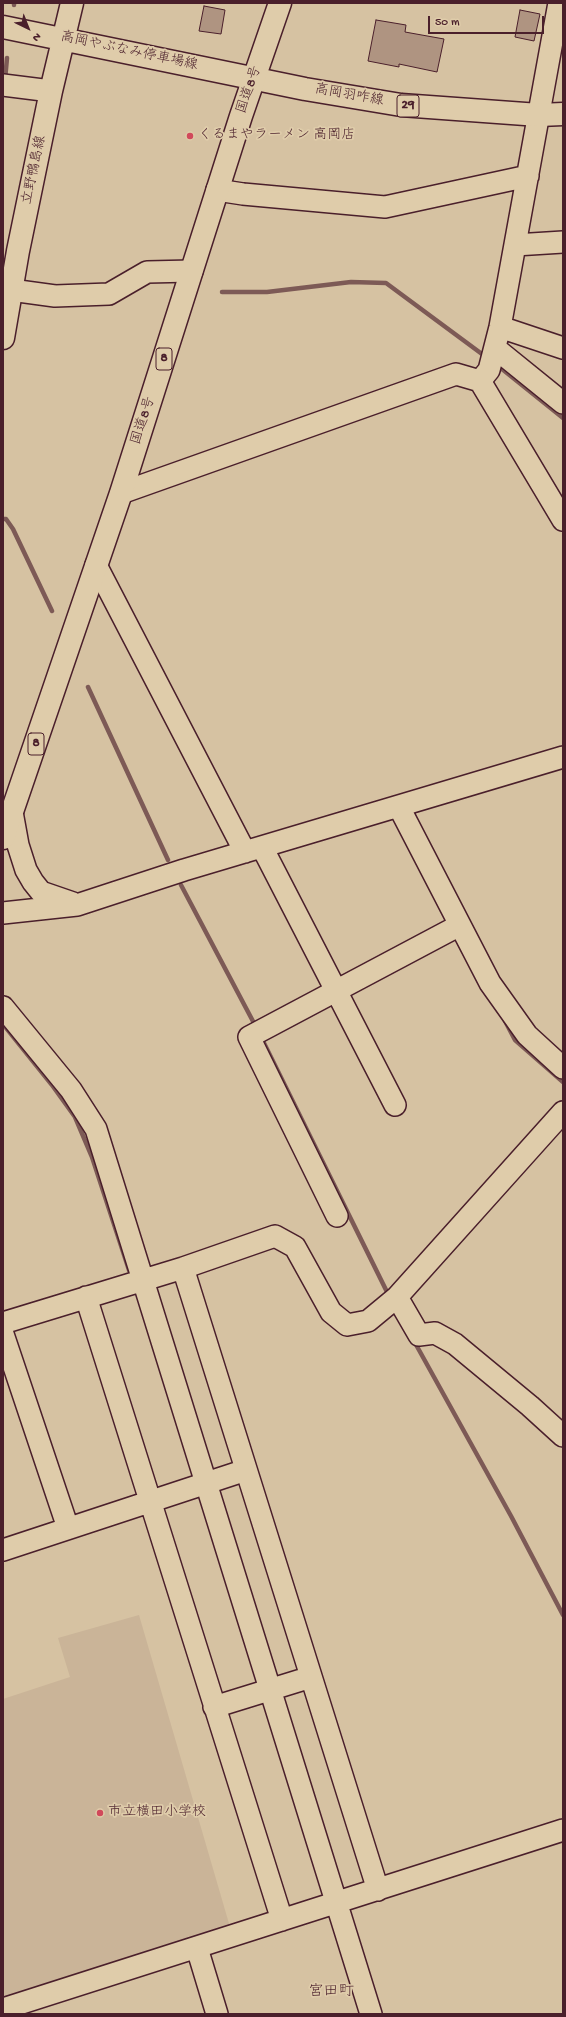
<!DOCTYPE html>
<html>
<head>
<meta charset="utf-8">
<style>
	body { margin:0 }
	#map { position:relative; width:566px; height:2017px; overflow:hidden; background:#d6c2a2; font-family:"Gochi Hand",sans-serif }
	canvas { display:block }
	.frame { position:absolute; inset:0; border:4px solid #4a1f2b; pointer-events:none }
	.north { position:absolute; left:8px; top:8px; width:40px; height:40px; -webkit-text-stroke:3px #dfccaa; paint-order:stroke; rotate:137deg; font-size:11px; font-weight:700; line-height:16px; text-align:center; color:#4a1f2b }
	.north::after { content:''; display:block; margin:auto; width:14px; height:18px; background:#4a1f2b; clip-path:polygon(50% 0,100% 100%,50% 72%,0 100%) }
	.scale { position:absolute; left:428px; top:16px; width:116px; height:18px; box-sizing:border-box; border:2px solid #4a1f2b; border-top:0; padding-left:5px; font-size:12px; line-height:14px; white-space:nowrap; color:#4a1f2b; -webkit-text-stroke:3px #dfccaa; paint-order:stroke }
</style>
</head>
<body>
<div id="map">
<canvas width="566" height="2017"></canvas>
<div class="frame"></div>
<div class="north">N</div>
<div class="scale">50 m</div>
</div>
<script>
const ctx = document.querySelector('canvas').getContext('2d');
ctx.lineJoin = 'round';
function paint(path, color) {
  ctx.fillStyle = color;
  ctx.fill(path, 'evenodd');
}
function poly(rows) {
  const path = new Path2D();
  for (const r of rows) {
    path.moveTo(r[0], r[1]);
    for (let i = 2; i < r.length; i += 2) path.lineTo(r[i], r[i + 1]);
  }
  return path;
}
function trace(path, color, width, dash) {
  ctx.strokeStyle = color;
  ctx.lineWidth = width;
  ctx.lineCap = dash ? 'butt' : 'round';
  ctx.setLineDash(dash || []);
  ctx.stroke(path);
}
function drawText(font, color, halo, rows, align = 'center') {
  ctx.font = font + ' "Gochi Hand","Klee One",sans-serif';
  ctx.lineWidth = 3.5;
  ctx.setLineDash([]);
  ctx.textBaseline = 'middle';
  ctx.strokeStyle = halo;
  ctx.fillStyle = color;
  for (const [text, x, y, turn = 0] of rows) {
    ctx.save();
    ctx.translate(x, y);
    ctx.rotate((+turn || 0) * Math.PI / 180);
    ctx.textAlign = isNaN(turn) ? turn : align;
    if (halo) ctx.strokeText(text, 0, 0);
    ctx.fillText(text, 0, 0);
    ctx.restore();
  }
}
const built = poly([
	[139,1615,230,1927,3,1996,3,1699,70,1677,58,1638]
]);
const stream = poly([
	[14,5,14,3],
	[5,80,7,58],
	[222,292,267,292,351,282,386,283,486,357],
	[497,365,563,418],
	[3,519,6,519,13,529,52,611],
	[88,687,168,860],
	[181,885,256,1027],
	[505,1021,515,1040,563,1082],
	[3,1024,52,1085,75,1117,92,1157,129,1270],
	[261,1037,389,1296],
	[414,1341,511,1516,563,1615]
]);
const building = poly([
	[204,6,225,10,221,34,199,31,204,6],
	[520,10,540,14,534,41,515,37,520,10],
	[376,20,406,25,405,32,444,39,437,72,399,64,399,67,368,61,376,20]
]);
const minor = poly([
	[3,85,51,91],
	[217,190,243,194,385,207,528,176],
	[515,245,563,242],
	[11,290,55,296,109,294,147,272,192,271],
	[500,327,563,348],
	[495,348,563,403],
	[480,381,489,370,500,327,559,3],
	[121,493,456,374,480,381,563,520],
	[96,565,245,852],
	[399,807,490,983,527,1035,563,1068],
	[12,812,18,845,26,870,33,882,41,892,73,903],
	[262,847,395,1105],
	[3,913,77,905,184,870,563,757],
	[3,1007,71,1090,96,1129,371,2014],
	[337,1216,249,1037,460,925],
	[183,1268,378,1890],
	[86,1297,282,1920],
	[397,1297,419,1335,435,1333,455,1344,530,1406,563,1436],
	[3,1323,183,1268,275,1236,295,1247,331,1312,347,1325,368,1321,397,1297,563,1112],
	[3,1334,68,1528],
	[3,1550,246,1470],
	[214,1707,311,1677],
	[197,1948,217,2014],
	[3,2009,563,1830]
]);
const major = poly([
	[3,27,305,89,401,105,539,115,563,114],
	[3,338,18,251,51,91,72,3]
]);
const highway = poly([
	[3,838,121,493,241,116,280,3]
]);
const markers = [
	[190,136,4,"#d1495b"],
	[100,1813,4,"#d1495b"]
];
const shields = [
	[408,106,22],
	[164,359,16],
	[36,744,16]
];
const shieldNames = [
	["29",408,106],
	["8",164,359],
	["8",36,744]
];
const streetNames = [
	["高岡やぶなみ停車場線",129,52,12],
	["国道8号",250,90,-71],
	["高岡羽咋線",349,96,10],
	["立野鴨島線",35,170,-78],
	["国道8号",144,421,-72]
];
const poiNames = [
	["くるまやラーメン 高岡店",198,136],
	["市立横田小学校",108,1813]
];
const neighbourhoodNames = [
	["宮田町",331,1993]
];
paint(built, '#cab498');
trace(stream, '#7d5a56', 4.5);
paint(building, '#af9481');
trace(building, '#4a1f2b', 1);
trace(minor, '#4a1f2b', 24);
trace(major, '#4a1f2b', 25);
trace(highway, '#4a1f2b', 25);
trace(minor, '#dfccaa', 21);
trace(major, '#dfccaa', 22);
trace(highway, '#dfccaa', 22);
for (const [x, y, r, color] of markers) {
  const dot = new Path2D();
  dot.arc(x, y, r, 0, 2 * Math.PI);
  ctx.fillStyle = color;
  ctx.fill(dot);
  trace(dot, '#dfccaa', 1.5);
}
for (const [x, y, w] of shields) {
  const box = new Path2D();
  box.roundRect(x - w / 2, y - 11, w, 22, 3);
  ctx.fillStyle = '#dfccaa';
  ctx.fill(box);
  trace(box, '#4a1f2b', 1);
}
drawText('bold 13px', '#4a1f2b', null, shieldNames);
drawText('14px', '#4a1f2b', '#dfccaa', streetNames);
drawText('14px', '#4a1f2b', '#dfccaa', poiNames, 'left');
drawText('15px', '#4a1f2b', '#dfccaa', neighbourhoodNames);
</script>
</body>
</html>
